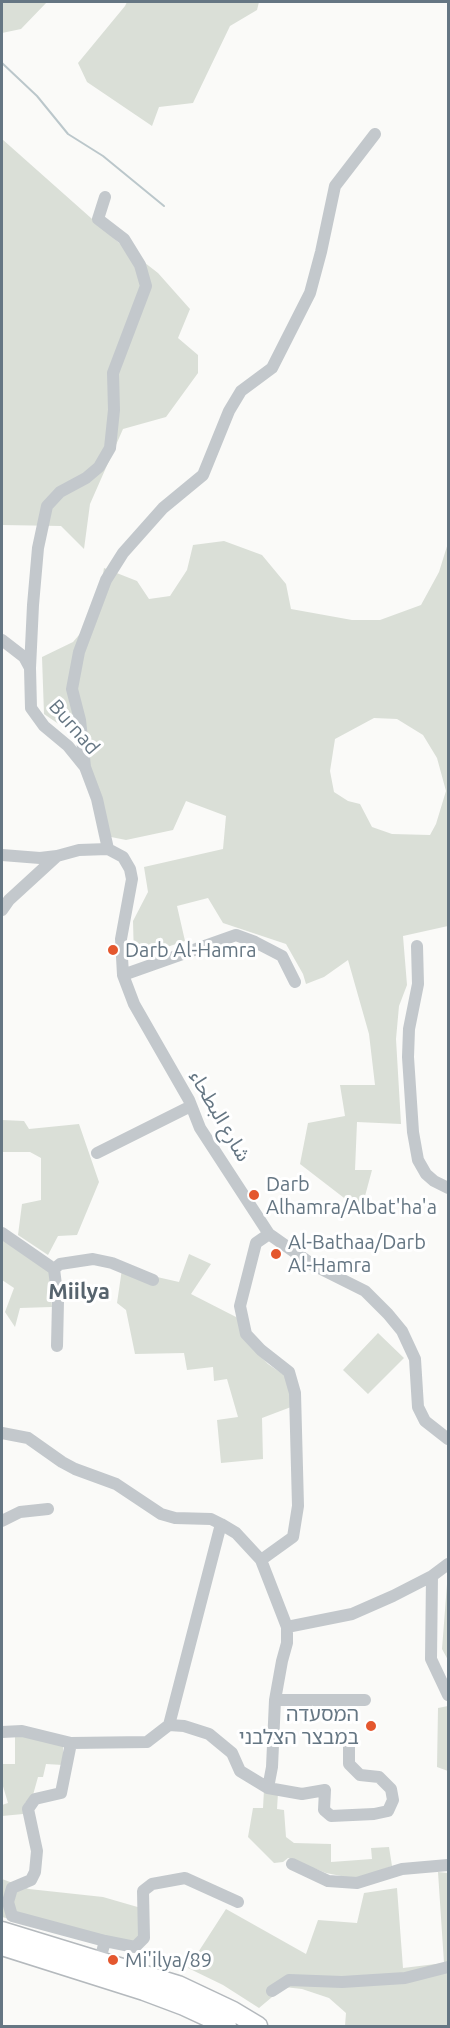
<!DOCTYPE html>
<html>
<head>
<meta charset="utf-8">
<style>
	body { margin:0 }
	#map { position:relative; width:450px; height:2028px; overflow:hidden; background:#fafaf8; font-family:Ubuntu,sans-serif }
	canvas { display:block }
	.frame { position:absolute; inset:0; border:3px solid #657683; pointer-events:none }
</style>
</head>
<body>
<div id="map">
<canvas width="450" height="2028"></canvas>
<div class="frame"></div>
</div>
<script>
const ctx = document.querySelector('canvas').getContext('2d');
ctx.lineJoin = 'round';
function paint(path, color) {
  ctx.fillStyle = color;
  ctx.fill(path, 'evenodd');
}
function poly(rows) {
  const path = new Path2D();
  for (const r of rows) {
    path.moveTo(r[0], r[1]);
    for (let i = 2; i < r.length; i += 2) path.lineTo(r[i], r[i + 1]);
  }
  return path;
}
function trace(path, color, width, dash) {
  ctx.strokeStyle = color;
  ctx.lineWidth = width;
  ctx.lineCap = dash ? 'butt' : 'round';
  ctx.setLineDash(dash || []);
  ctx.stroke(path);
}
function drawText(font, color, halo, rows, align = 'center') {
  ctx.font = font + ' Ubuntu,"Noto Sans Arabic","Noto Sans Hebrew",sans-serif';
  ctx.lineWidth = 6;
  ctx.setLineDash([]);
  ctx.textBaseline = 'middle';
  ctx.strokeStyle = halo;
  ctx.fillStyle = color;
  for (const [text, x, y, turn = 0] of rows) {
    ctx.save();
    ctx.translate(x, y);
    ctx.rotate((+turn || 0) * Math.PI / 180);
    ctx.textAlign = isNaN(turn) ? turn : align;
    if (halo) ctx.strokeText(text, 0, 0);
    ctx.fillText(text, 0, 0);
    ctx.restore();
  }
}
const green = poly([
	[2,2,47,2,21,29,2,33],
	[127,2,259,2,257,10,230,26,193,103,159,107,152,126,87,82,78,63,125,6],
	[2,139,118,242,158,273,190,309,178,338,198,355,198,373,166,417,123,429,90,504,84,549,61,526,2,525],
	[224,541,262,555,286,584,291,609,352,620,380,620,421,605,439,572,448,543,448,926,403,936,407,985,399,1006,396,1039,401,1124,357,1122,355,1170,372,1170,361,1211,300,1164,308,1123,345,1116,340,1085,375,1085,369,1034,348,960,324,977,306,984,303,974,286,944,223,923,208,898,177,906,185,941,134,958,133,921,148,892,144,867,223,849,226,816,186,801,173,830,126,840,106,836,79,738,44,714,42,657,73,642,96,615,104,568,137,581,149,599,170,596,187,570,193,545],
	[374,718,397,719,423,735,437,758,446,791,436,824,430,835,392,834,372,827,360,804,348,801,334,792,330,771,335,739],
	[2,1120,24,1121,29,1129,79,1124,99,1182,77,1235,58,1236,48,1255,18,1235,22,1204,41,1200,41,1158,30,1152,2,1152],
	[2,1236,49,1269,52,1307,20,1308,15,1327,5,1312,14,1288,2,1280],
	[189,1254,211,1264,191,1294,238,1318,252,1347,268,1364,284,1375,289,1387,291,1407,262,1418,263,1459,221,1463,217,1420,238,1417,227,1379,214,1381,213,1367,187,1370,184,1353,135,1354,126,1310,117,1303,122,1269,179,1282],
	[378,1333,404,1358,368,1394,343,1370],
	[447,1584,448,1584,448,1660,442,1649],
	[448,1706,448,1771,437,1767,438,1708],
	[15,1735,63,1743,63,1765,46,1764,43,1777,38,1777,33,1795,25,1803,23,1814,2,1816,2,1805,8,1803,2,1783,2,1764,15,1764],
	[264,1790,278,1793,277,1809,284,1810,286,1837,294,1843,331,1844,331,1862,372,1859,371,1848,389,1847,392,1866,356,1879,326,1873,288,1858,283,1862,274,1863,248,1837,253,1808,263,1808],
	[438,1872,448,1873,448,2026,345,2026,346,2013,329,1998,302,1989,284,1987,259,2008,223,1985,188,1968,226,1909,306,1954,318,1920,357,1923,364,1893,397,1888,403,1968,444,1963],
	[2,1879,29,1889,103,1897,141,1908,137,1951,2,1917]
]);
const stream = poly([
	[2,63,37,96,68,134,103,156,164,206]
]);
const minor = poly([
	[2,640,24,657,30,668,31,708,44,726,68,746,85,767,97,799,108,849],
	[30,668,33,605,38,548,47,506,60,492,86,478,99,467,110,448,114,410,113,373,146,286,140,265,124,239,98,219,105,197],
	[85,767,80,720,72,689,79,652,106,580,123,553,163,508,203,475,229,411,241,391,272,368,310,293,321,252,335,186,375,134],
	[2,855,40,858,57,856],
	[2,910,9,900,57,856,79,850,108,849,123,857,130,869,132,879,121,939,123,975,134,1004,189,1100,200,1128,269,1234,313,1265,365,1291,388,1314,402,1331,415,1359,418,1407,425,1421,448,1439],
	[417,946,418,984,409,1029,408,1057,413,1132,418,1160,426,1174,434,1181,448,1188],
	[123,975,236,935,255,942,282,956,295,982],
	[97,1153,191,1106],
	[2,1233,54,1269,58,1301,57,1346],
	[54,1269,60,1264,93,1259,112,1263,153,1280],
	[2,1433,28,1438,62,1462,75,1469,116,1484,161,1514,175,1518,211,1519,221,1524,236,1533,261,1560,287,1627,287,1643,282,1661,275,1700,272,1767,268,1788],
	[2,1521,20,1512,48,1509],
	[261,1560,293,1537,298,1506,295,1393,289,1372,261,1350,246,1334,240,1306,256,1243,269,1234],
	[432,1576,431,1659,448,1695],
	[287,1627,352,1614,393,1596,432,1576,448,1564],
	[275,1700,365,1700],
	[169,1725,184,1726,209,1734,232,1753,240,1771,268,1788,302,1794,325,1790,324,1810,331,1816,374,1814,388,1811,393,1800,391,1789,379,1777,360,1775,349,1764,349,1745],
	[2,1732,22,1731,71,1743,147,1742,169,1725,221,1524],
	[71,1743,61,1793,35,1799,28,1809,37,1851,35,1872,31,1880,12,1888,8,1902,12,1916,105,1941],
	[292,1864,328,1881,357,1883,402,1869,448,1865],
	[100,1960,105,1941,135,1947,144,1938,143,1891,152,1884,185,1878,238,1902],
	[272,1991,289,1980,342,1982,405,1978,448,1967]
]);
const highway = poly([
	[2,1931,178,1985,233,2011,258,2026],
	[2,1946,144,1991,184,2006,227,2026]
]);
const markers = [
	[113,950,6,"#e4572e"],
	[254,1195,6,"#e4572e"],
	[276,1254,6,"#e4572e"],
	[371,1726,6,"#e4572e"],
	[113,1960,6,"#e4572e"]
];
const streetNames = [
	["Burnad",74,727,49],
	["شارع البطحاء",220,1116,60]
];
const poiNames = [
	["Darb Al-Hamra",125,950],
	["Darb",266,1184],
	["Alhamra/Albat'ha'a",266,1207],
	["Al-Bathaa/Darb",288,1242],
	["Al-Hamra",288,1265],
	["המסעדה",359,1714,"right"],
	["במבצר הצלבני",359,1737,"right"],
	["Mi'ilya/89",125,1960]
];
const quarterNames = [
	["Miilya",79,1292]
];
paint(green, '#dadfd7');
trace(stream, '#bbc7cb', 2);
trace(highway, '#b4b9bd', 21);
trace(minor, '#c3c8cc', 12);
trace(highway, '#fff', 18);
for (const [x, y, r, color] of markers) {
  const dot = new Path2D();
  dot.arc(x, y, r, 0, 2 * Math.PI);
  ctx.fillStyle = color;
  ctx.fill(dot);
  trace(dot, '#fff', 2);
}
drawText('20px', '#657683', '#fff', streetNames);
drawText('20px', '#657683', '#fff', poiNames, 'left');
drawText('bold 22px', '#57646e', '#fff', quarterNames);
</script>
</body>
</html>
